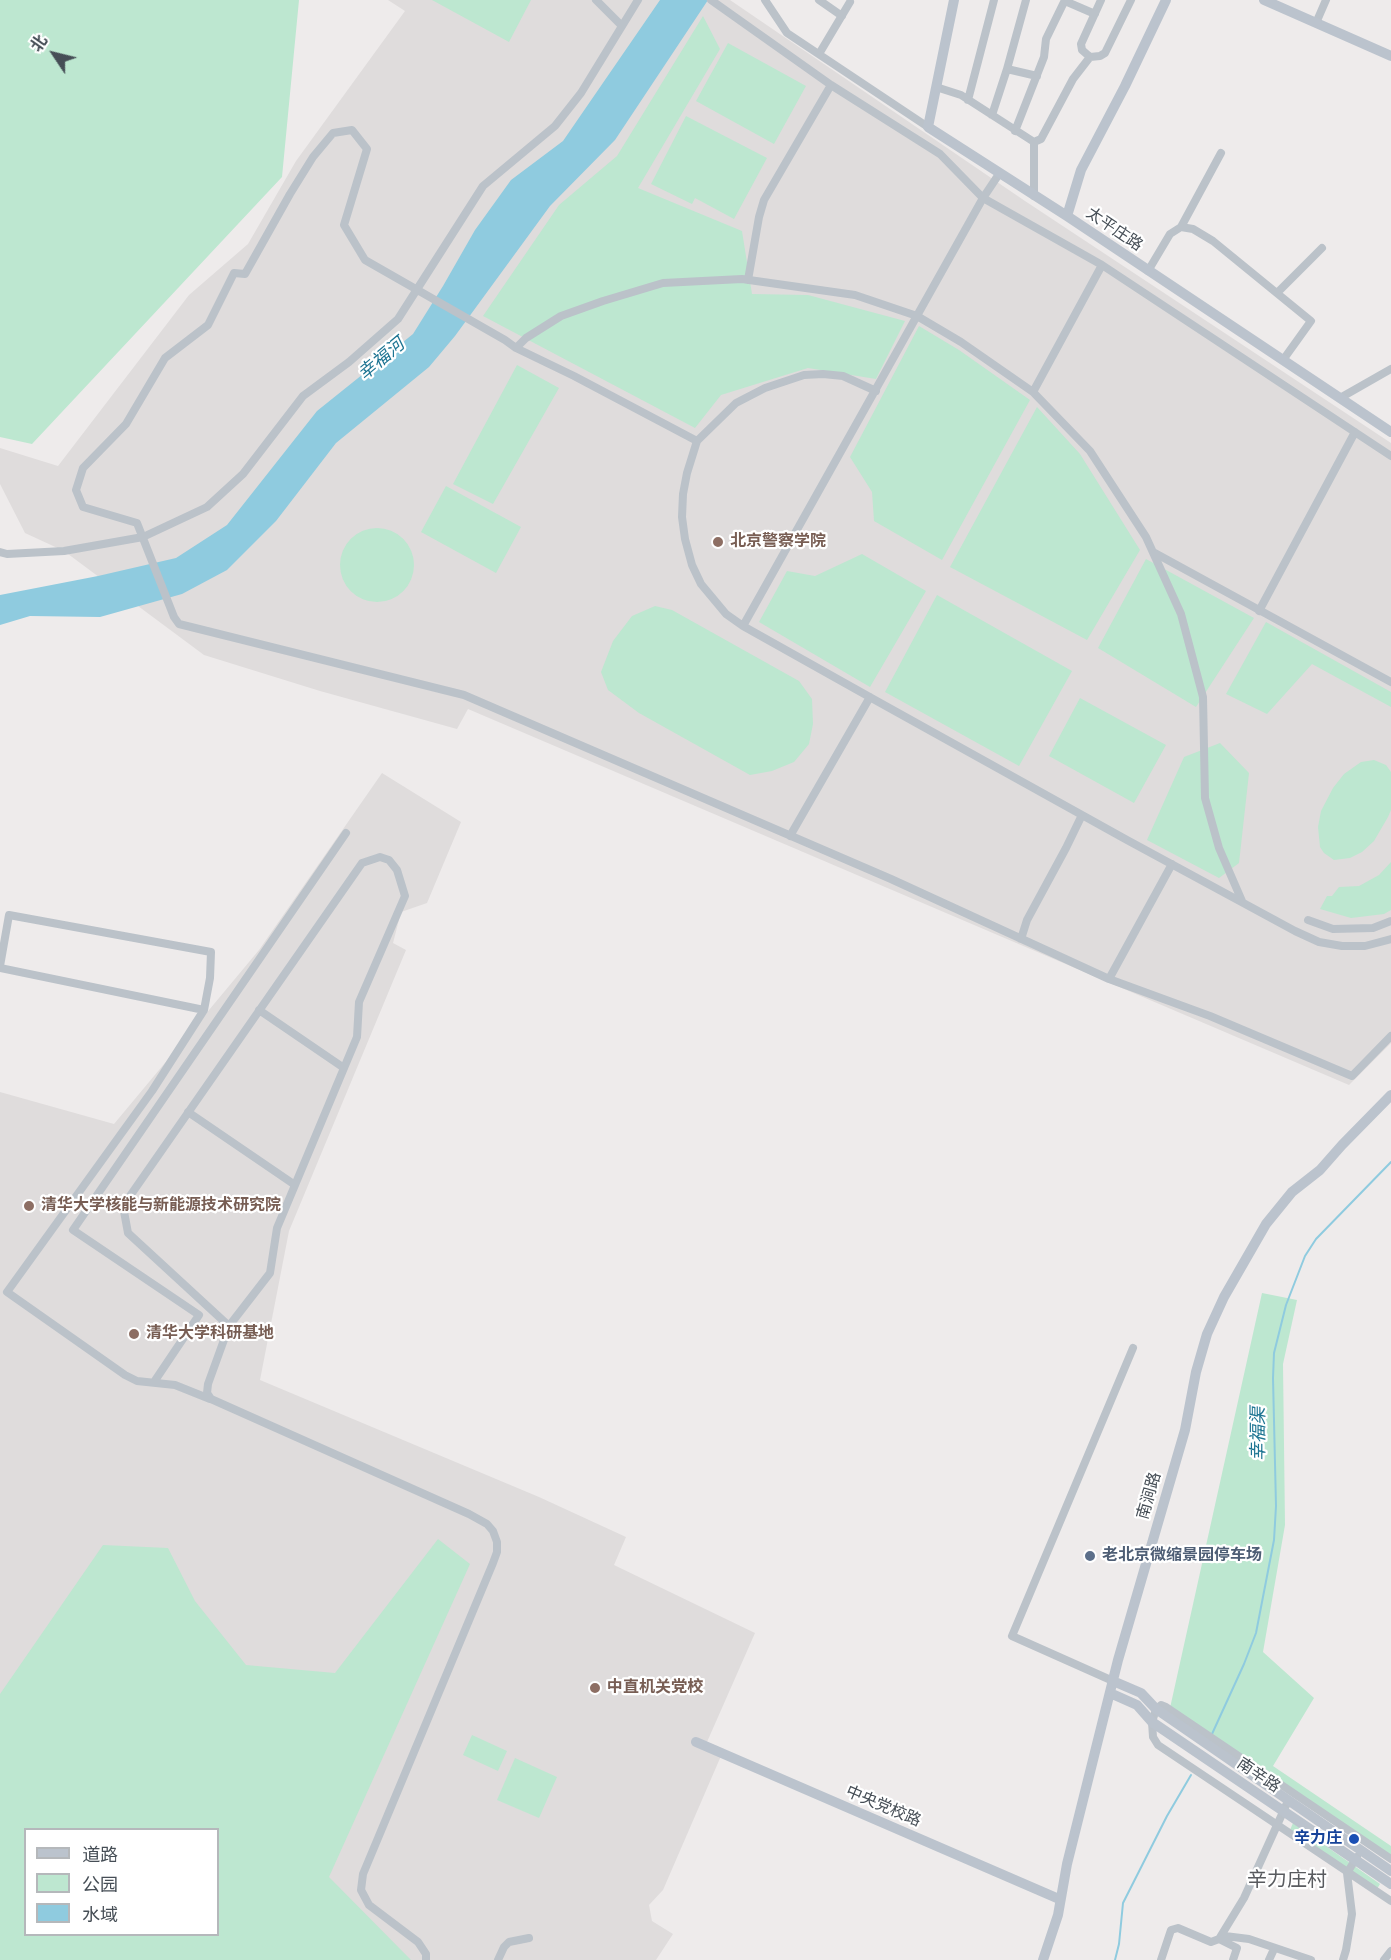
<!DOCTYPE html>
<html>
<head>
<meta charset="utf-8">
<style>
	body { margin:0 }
	#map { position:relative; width:1391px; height:1960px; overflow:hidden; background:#eeebeb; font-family:"Nunito Sans","Noto Sans SC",sans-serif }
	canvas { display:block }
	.legend { position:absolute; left:24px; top:1828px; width:195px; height:108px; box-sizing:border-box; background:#fff; border:2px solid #b5b8bb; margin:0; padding:8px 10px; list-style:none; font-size:18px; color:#464e56 }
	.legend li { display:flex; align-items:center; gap:12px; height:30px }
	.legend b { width:30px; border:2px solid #b5b8bb }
	.north { position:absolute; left:24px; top:24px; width:60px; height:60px; -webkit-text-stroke:4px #fff; paint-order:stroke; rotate:305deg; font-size:16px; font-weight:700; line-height:24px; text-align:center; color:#464e56 }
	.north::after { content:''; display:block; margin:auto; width:21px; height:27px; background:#464e56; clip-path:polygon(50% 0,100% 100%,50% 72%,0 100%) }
</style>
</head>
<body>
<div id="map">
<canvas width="1391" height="1960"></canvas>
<ul class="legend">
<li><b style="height:8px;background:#bbc3cd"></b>道路</li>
<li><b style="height:16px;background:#bde7d0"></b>公园</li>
<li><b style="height:16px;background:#8fcbdf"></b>水域</li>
</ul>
<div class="north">北</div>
</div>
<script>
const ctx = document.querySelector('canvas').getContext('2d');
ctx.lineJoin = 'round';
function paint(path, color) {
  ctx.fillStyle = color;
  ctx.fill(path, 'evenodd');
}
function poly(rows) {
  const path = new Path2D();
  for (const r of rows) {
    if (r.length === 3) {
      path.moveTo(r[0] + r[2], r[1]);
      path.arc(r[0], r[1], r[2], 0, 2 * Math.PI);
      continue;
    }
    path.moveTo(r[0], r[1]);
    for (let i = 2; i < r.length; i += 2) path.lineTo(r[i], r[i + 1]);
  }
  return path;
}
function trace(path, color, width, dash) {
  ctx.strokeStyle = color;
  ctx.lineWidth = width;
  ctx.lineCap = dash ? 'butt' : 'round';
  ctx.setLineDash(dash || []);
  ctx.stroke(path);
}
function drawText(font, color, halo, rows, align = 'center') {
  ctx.font = font + ' "Nunito Sans","Noto Sans SC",sans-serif';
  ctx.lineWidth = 4.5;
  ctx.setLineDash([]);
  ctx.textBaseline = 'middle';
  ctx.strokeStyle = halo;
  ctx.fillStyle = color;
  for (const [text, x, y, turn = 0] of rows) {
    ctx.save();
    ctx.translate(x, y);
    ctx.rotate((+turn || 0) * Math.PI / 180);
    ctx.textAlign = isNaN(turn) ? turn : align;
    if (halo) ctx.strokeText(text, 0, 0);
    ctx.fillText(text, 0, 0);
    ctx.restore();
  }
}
const education = poly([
	[388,0,730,0,1025,201,1391,443,1391,1043,1349,1085,468,709,457,729,320,691,204,655,64,551,25,533,0,484,0,448,58,466,189,295,248,244,296,161,405,11],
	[382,773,461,822,427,903,401,912,393,943,406,950,289,1231,260,1380,539,1497,626,1537,614,1565,755,1633,707,1742,724,1749,663,1890,649,1905,652,1921,673,1934,656,1960,0,1960,0,1092,114,1124,259,950],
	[26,1830,218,1830,218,1934,26,1934]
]);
const green = poly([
	[0,0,299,0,282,177,32,444,0,437],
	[432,0,531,0,509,42],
	[703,16,720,49,638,188,742,231,752,294,808,295,905,321,876,379,808,368,721,395,695,428,483,316,559,205,617,156],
	[728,43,806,86,774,144,696,101],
	[686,116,767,158,734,219,695,198,692,204,651,184],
	[919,326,959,350,1030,400,942,560,874,521,872,492,850,457],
	[517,365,559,388,493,504,453,484],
	[1037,407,1080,454,1140,550,1087,640,950,567],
	[446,486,521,527,496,573,421,532],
	[377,565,37],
	[862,554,926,591,870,687,759,622,787,571,815,576],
	[1146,559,1254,618,1196,707,1098,648],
	[937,595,1072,671,1019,766,885,692],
	[655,606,672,610,799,681,812,699,813,724,809,744,794,762,772,771,750,775,639,713,608,690,601,672,613,641,632,616],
	[1266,622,1391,692,1391,707,1312,664,1267,714,1226,694],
	[1080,698,1166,745,1134,803,1049,756],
	[1220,743,1249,773,1239,863,1219,878,1147,840,1184,757],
	[1374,760,1386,765,1391,772,1391,810,1388,817,1374,841,1362,852,1350,858,1334,860,1324,853,1320,847,1318,827,1321,811,1333,788,1344,774,1361,762],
	[1391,862,1391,910,1384,914,1351,918,1320,909,1327,896,1332,896,1339,887,1359,886,1379,875],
	[1262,1293,1297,1300,1283,1364,1285,1525,1263,1652,1314,1698,1273,1766,1391,1846,1391,1858,1170,1708],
	[438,1539,470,1564,329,1877,411,1960,0,1960,0,1694,103,1545,168,1548,195,1601,246,1665,335,1673],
	[26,1830,218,1830,218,1934,26,1934],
	[472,1735,507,1751,498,1771,463,1755],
	[515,1758,557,1777,539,1818,497,1800],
	[1293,1823,1380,1884,1377,1889,1290,1830]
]);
const water = poly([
	[660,0,708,0,615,140,550,206,455,336,429,367,336,443,276,521,227,570,182,594,100,617,30,616,0,625,0,595,98,576,176,558,227,525,317,411,413,334,443,286,475,230,511,180,563,141]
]);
const stream = poly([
	[1212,1734,1244,1664,1256,1633,1274,1540,1276,1506,1273,1378,1274,1353,1286,1305,1305,1256,1316,1239,1391,1162],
	[1115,1960,1119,1944,1123,1903,1167,1816,1191,1775]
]);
const street = poly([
	[596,0,622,26],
	[711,0,831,85,940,154,983,198,1102,265,1391,456],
	[765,0,787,33,928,127],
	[819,0,842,16],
	[1026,0,1007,69,1037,76],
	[1065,1,1095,14],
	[1316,23,1326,0],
	[819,54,850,2],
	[1090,57,1082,50,1081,44,1101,0],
	[936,87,961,95,1034,142,1034,196],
	[968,100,994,0],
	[992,115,1007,69],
	[1015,131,1044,57,1046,39,1065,0],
	[1034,142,1041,139,1073,79,1090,57,1100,56,1105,53,1131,0],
	[1181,227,1221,153],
	[1148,271,1170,234,1181,227,1193,229,1213,241,1311,321,1283,360],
	[748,280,759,217,764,200,831,85],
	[1277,293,1322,248],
	[516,348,526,338,561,316,603,301,663,283,742,279,855,295,917,316,961,342,1033,392,1090,451,1146,537,1181,614,1203,697,1205,798,1219,848,1242,901],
	[876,391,843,376,823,374,804,375,765,388,736,403,697,441,687,473,683,494,682,517,685,539,692,565,701,584,726,614,743,626,875,700,1127,840,1295,931,1319,942,1342,946,1365,946,1391,939],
	[1033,392,1102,265],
	[1340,398,1391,369],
	[697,441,574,376,516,348,505,340,365,260,344,225,367,149,352,130,333,133,313,157,290,194,245,274,234,273,208,325,165,358,126,424,83,468,76,490,83,507,137,523,174,617,179,624,464,695,891,879,1109,979,1210,1016,1352,1076,1391,1036],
	[0,552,7,554,64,551,143,537,207,507,243,474,303,396,349,362,398,319,483,186,555,126,581,93,638,0],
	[1153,552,1391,682],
	[1259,611,1355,432],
	[743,626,983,198,999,174],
	[790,836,870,697],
	[1308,920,1333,929,1373,928,1391,921],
	[1021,939,1027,920,1066,848,1082,815],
	[0,966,9,915,211,952,210,978,204,1010,152,1091,7,1292,125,1375,137,1381,175,1385,210,1399],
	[0,968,204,1010],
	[1109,979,1172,864],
	[259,1010,344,1068],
	[188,1112,295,1185],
	[229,1326,128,1233,123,1206,362,863,380,857,389,860,397,870,405,896,359,1002,357,1037,277,1228,270,1273,229,1326,208,1384,207,1393,211,1399,469,1514,487,1524,493,1531,497,1542,497,1552,493,1563,363,1874,361,1890,369,1905,418,1942,426,1954,426,1960],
	[154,1382,199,1315,73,1230,346,833],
	[1113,1681,1012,1636,1133,1348],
	[1391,1859,1166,1707,1161,1705,1156,1709,1152,1722,1153,1737,1158,1745,1391,1901],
	[1219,1939,1244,1898,1288,1801],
	[1219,1939,1225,1936,1249,1939,1311,1960],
	[498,1960,504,1947,509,1942,529,1938],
	[1161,1960,1171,1930,1178,1928,1211,1942,1219,1939,1237,1948,1233,1960],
	[1269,1960,1274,1949],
	[1343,1960,1346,1950,1352,1914,1347,1873,1357,1857],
	[1384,1960,1391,1951]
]);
const secondary = poly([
	[954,0,928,127,1067,216,1391,432],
	[1264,0,1391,56],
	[1067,216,1081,170,1125,86,1166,0],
	[1113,1681,1141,1693,1156,1709,1391,1871],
	[1110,1693,1137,1705,1152,1722,1391,1884],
	[696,1742,1059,1899],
	[1043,1960,1058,1915,1067,1864,1118,1660,1185,1430,1196,1372,1207,1334,1224,1297,1266,1224,1292,1192,1320,1170,1342,1145,1391,1095]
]);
const markers = [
	[718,542,6,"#8d6e63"],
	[29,1206,6,"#8d6e63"],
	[134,1334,6,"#8d6e63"],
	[1090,1556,6,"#5c6f8a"],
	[595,1688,6,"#8d6e63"],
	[1354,1839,6,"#1a4fb4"]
];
const streetNames = [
	["太平庄路",1114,230,34],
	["南涧路",1150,1496,-74],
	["南辛路",1258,1776,34],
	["中央党校路",883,1807,23]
];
const educationNames = [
	["北京警察学院",730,542],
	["清华大学核能与新能源技术研究院",41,1206],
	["清华大学科研基地",146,1334],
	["中直机关党校",607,1688]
];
const serviceNames = [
	["老北京微缩景园停车场",1102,1556]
];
const transitNames = [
	["辛力庄",1342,1839]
];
const waterNames = [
	["幸福河",382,360,-40],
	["幸福渠",1260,1434,-90]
];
const quarterNames = [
	["辛力庄村",1287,1881]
];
paint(education, '#dfdcdc');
paint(green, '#bde7d0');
paint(water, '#8fcbdf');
trace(stream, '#8fcbdf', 2);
trace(street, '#bbc2c9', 8);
trace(secondary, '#bbc3cd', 10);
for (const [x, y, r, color] of markers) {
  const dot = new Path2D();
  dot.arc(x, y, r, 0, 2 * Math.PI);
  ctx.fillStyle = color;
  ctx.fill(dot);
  trace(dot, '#fff', 2);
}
drawText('16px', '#464e56', '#fff', streetNames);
drawText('bold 16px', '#785e54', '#fff', educationNames, 'left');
drawText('bold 16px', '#4e5e75', '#fff', serviceNames, 'left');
drawText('bold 16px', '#164399', '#fff', transitNames, 'right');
drawText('italic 18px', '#1d7492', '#fff', waterNames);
drawText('20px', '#595b5f', '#fff', quarterNames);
</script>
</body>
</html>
